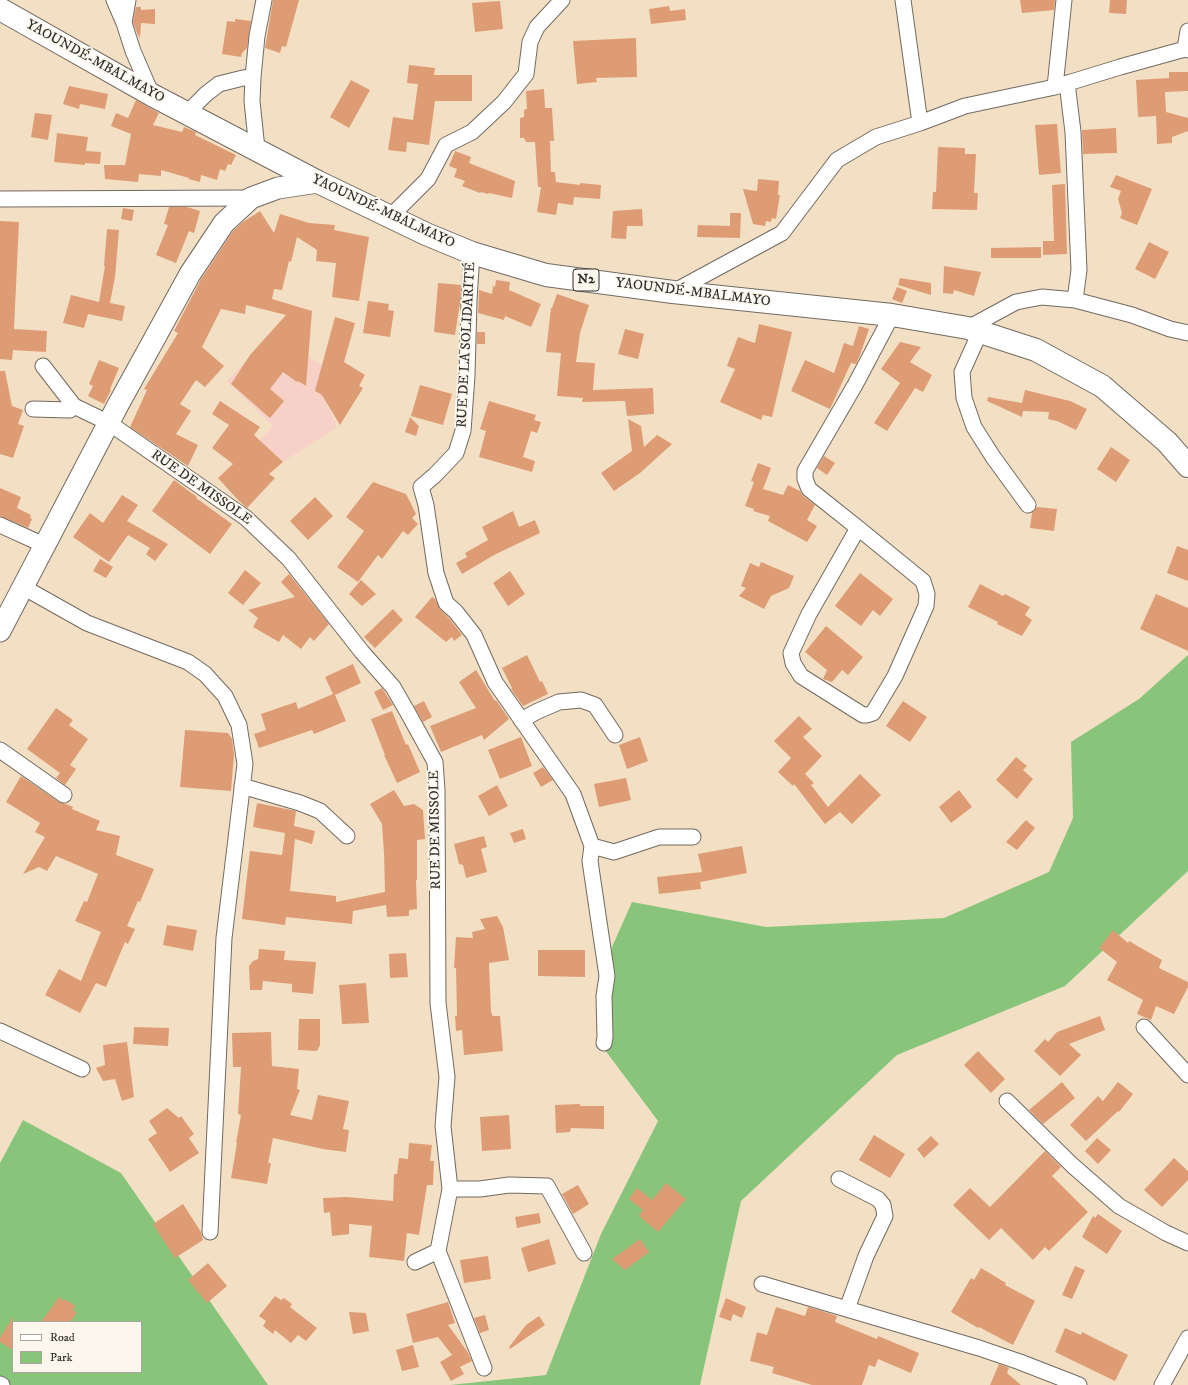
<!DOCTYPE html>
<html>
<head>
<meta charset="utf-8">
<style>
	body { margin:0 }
	#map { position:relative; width:1188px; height:1385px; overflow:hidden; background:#f3e0c4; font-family:"IM FELL DW Pica",serif }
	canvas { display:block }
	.legend { position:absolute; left:12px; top:1321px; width:130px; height:52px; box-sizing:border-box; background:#fbf7ec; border:1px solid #a8a59f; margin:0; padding:5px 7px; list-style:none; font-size:12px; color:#2b2b2b }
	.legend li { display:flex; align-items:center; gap:8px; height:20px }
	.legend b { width:20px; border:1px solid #a8a59f }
</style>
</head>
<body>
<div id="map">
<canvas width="1188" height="1385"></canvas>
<ul class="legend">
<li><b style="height:5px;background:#fff"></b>Road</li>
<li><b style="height:11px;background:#88c57b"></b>Park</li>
</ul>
</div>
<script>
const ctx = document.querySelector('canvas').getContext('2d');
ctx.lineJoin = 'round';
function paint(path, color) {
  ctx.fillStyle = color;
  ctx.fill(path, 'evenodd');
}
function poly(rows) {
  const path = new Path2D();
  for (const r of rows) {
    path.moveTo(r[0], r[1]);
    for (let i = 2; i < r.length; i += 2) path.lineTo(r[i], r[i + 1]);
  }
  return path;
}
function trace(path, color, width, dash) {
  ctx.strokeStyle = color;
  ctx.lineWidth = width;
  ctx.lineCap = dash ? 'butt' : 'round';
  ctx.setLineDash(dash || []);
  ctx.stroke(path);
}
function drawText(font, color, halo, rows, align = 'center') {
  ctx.font = font + ' "IM FELL DW Pica",serif';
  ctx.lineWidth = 4;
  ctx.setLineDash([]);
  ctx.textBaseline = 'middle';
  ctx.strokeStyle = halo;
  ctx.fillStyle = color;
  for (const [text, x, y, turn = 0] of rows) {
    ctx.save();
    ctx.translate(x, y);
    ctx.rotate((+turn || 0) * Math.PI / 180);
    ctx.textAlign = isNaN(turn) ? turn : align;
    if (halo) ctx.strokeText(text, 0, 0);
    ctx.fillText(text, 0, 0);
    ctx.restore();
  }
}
const built = poly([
	[273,332,301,352,332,371,327,403,337,427,283,462,270,473,248,452,273,426,227,381]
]);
const green = poly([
	[1188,655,1188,871,1065,986,897,1055,741,1201,700,1385,450,1385,546,1375,601,1234,658,1121,602,1046,612,947,632,902,766,927,944,918,1049,872,1073,818,1071,742,1139,699],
	[23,1120,121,1173,268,1385,0,1385,0,1163],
	[13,1322,141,1322,141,1372,13,1372]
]);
const building = poly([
	[273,0,299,0,286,47,282,46,280,53,265,48],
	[1020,0,1055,0,1054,10,1022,13],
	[1110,0,1127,0,1126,14,1109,13],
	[500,1,503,29,475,32,472,3],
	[669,6,670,11,685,9,686,20,651,24,649,9],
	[136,7,141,7,141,10,155,9,155,24,141,23,140,38,137,33,133,22],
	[235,19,251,21,247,48,242,53,241,57,222,54,227,21,235,22],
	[636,38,637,77,596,78,597,82,577,84,573,41],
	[409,65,435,68,434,75,472,75,472,101,435,101,429,145,407,142,406,152,388,150,393,117,413,120,418,84,407,83],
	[1169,72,1188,72,1188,91,1165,92,1166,112,1188,118,1188,131,1172,137,1172,143,1157,144,1156,116,1138,117,1136,80,1169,78],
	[351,80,370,90,349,128,330,117],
	[69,86,108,94,105,109,80,104,79,109,63,104],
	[544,89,545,108,552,108,554,141,550,141,551,172,555,172,556,182,580,185,580,183,601,185,600,199,574,197,573,205,558,203,556,215,537,212,541,187,538,187,535,142,526,142,524,138,520,138,520,118,524,117,524,110,527,109,526,91],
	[136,100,159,113,153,125,182,132,184,127,191,130,196,132,195,135,236,155,231,165,228,164,225,171,220,169,217,180,201,175,200,182,188,179,189,178,161,170,161,176,139,174,138,182,105,179,104,165,125,165,131,134,111,126,116,113,128,118],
	[35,113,52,115,48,140,31,137],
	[1057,124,1061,173,1039,175,1035,125],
	[1116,128,1117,153,1083,154,1082,130],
	[57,133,88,137,86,151,101,152,100,164,85,163,85,165,54,162],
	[938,147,965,148,965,154,976,154,974,193,978,193,977,210,932,209,933,192,936,192],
	[455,151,471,157,469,163,515,181,512,198,489,193,488,194,481,192,480,193,462,186,465,181,454,177,457,169,449,166],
	[1116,175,1152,189,1137,225,1120,218,1122,213,1118,199,1121,191,1110,187],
	[758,179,779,181,778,195,780,195,776,219,772,218,771,222,766,221,765,226,753,224,743,189,757,191],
	[1065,184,1067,254,1043,255,1043,241,1054,241,1052,185],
	[169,207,187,207,200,211,194,233,189,231,176,263,156,255,168,225,164,224],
	[123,208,134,210,132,221,121,219],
	[642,209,643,226,627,226,626,239,611,238,613,211],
	[260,211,274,233,280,214,309,223,335,225,334,230,369,237,359,301,332,297,336,263,316,261,317,250,297,237,291,262,289,261,282,290,274,289,272,299,312,311,306,386,298,381,297,382,283,372,270,389,284,401,270,418,231,384,250,355,286,315,246,305,245,314,221,309,202,347,224,366,205,387,196,380,180,404,191,411,176,434,198,445,188,466,130,427,147,390,144,389,178,333,174,331,200,281,233,231,243,222],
	[730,213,741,213,740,238,697,237,698,225,730,226],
	[0,221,19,222,14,329,47,331,46,352,13,350,12,360,0,359],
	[107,229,119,230,115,277,110,303,125,306,122,321,88,314,84,328,63,323,71,295,99,302,105,266,104,266],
	[1149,242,1169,252,1155,279,1135,269],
	[1041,247,1041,258,991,258,991,248],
	[944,266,981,272,974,296,954,290,953,294,943,293],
	[900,278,931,283,931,295,898,285],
	[496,280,510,282,509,290,541,304,531,327,505,316,504,320,478,313,479,290,492,294,493,286,495,287],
	[438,283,461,285,460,303,455,335,434,332],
	[897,287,907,291,902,303,892,299],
	[557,294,589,305,580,333,576,362,595,363,593,390,653,388,654,414,627,416,625,401,582,402,583,398,557,396,561,353,546,352,551,308,552,308],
	[368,301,389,304,388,310,394,311,390,337,363,333],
	[335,317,355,323,344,362,365,375,359,386,363,388,340,425,322,395,315,391],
	[759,324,792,332,772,417,763,415,761,420,720,402,735,369,727,366,738,337,755,343],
	[859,326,869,329,860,355,856,364,851,363,830,409,791,391,805,360,834,373,844,343,853,346],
	[625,329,644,334,638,359,618,354],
	[477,332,485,332,485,344,477,344],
	[900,342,921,347,910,362,932,375,923,392,915,388,887,431,874,423,900,383,881,369],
	[99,360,119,368,110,389,111,390,104,404,88,396,93,386,89,384],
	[0,371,5,371,12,406,23,410,18,424,24,426,13,458,0,454],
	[420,385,452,394,443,425,411,416],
	[1025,390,1070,401,1087,409,1076,430,1057,421,1048,419,1049,412,1023,411,1022,417,987,401,988,397,1022,403],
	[220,401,260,427,254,435,283,462,269,474,275,478,247,508,239,501,218,478,233,464,212,448,229,425,212,414],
	[489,401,536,415,534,420,541,422,537,433,531,431,523,457,535,461,532,472,479,457,486,431,480,429],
	[410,417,419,426,416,436,405,432],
	[628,419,641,426,644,447,657,435,672,444,640,473,614,491,601,473,632,451],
	[1111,447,1130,460,1116,482,1097,469],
	[824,456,835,463,827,475,817,468],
	[758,463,771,468,763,489,783,495,788,485,800,491,803,496,815,505,807,520,817,526,807,542,768,521,770,516,753,511,754,509,745,506,754,482,751,481],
	[174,480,197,497,196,498,232,524,210,554,152,511],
	[373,482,406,494,416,514,412,518,418,524,408,535,403,531,382,559,378,555,358,582,337,567,364,531,346,517],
	[0,488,21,497,17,508,31,515,30,518,32,519,28,528,0,516],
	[122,495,138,505,127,521,168,544,155,561,146,554,150,548,128,535,109,562,73,537,90,513,103,523],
	[315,497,333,516,308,540,290,521],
	[1037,507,1057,509,1054,531,1030,528,1032,513],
	[513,511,519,527,535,520,540,533,494,555,462,574,456,563,467,557,465,553,488,540,482,527],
	[1177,546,1188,550,1188,581,1167,573],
	[100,559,113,567,106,578,93,571],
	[761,562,794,576,789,588,771,596,764,609,739,596,746,588,741,586,750,563,759,567],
	[245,570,261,583,243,605,228,593],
	[510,571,525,594,508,606,493,583],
	[860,573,893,599,880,616,873,610,861,626,835,606],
	[289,574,329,624,314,641,310,637,301,649,283,635,279,642,253,627,258,618,248,610,295,597,281,582],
	[361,580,376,594,362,606,349,594],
	[980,584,1003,596,1005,594,1030,607,1025,615,1032,620,1022,636,997,624,998,622,968,607],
	[1156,594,1188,608,1188,651,1140,629],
	[432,597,435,599,440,609,449,618,462,635,454,641,452,637,446,642,415,617],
	[393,609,403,620,375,648,364,637],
	[826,626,863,657,848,675,842,670,832,682,823,679,827,670,805,652],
	[527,655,540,682,542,681,548,694,523,706,511,689,512,688,502,668],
	[353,664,361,683,335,695,346,721,314,734,312,730,259,748,254,734,266,730,261,714,296,702,298,709,333,694,325,677],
	[476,670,495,701,496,700,509,719,484,740,482,735,441,752,430,726,476,708,459,682],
	[382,688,393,705,383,710,374,692],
	[424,701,432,717,423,722,414,706],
	[903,701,927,717,910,742,886,726],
	[56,708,73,720,69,725,88,739,70,765,76,769,65,785,56,778,60,773,27,749],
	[392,711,406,745,408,744,420,772,397,783,384,755,385,755,371,719],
	[799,716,812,729,803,737,822,756,805,774,814,783,811,785,828,807,860,774,881,795,852,824,840,812,825,824,794,784,793,786,778,772,791,758,774,741],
	[185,730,228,733,232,739,234,755,231,791,180,787],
	[521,737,532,766,500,779,488,750],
	[640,737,648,761,627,769,619,745],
	[1016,757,1027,766,1023,770,1033,779,1017,799,996,780],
	[543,767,553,780,541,787,533,773],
	[21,776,59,802,66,804,73,807,72,809,100,821,96,830,120,836,116,855,154,869,140,902,138,901,127,926,135,929,128,944,125,942,106,987,96,983,80,1013,45,995,59,969,81,981,101,932,75,921,84,901,87,902,98,874,56,856,47,871,39,867,23,874,45,837,35,832,40,823,6,802],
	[626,778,631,800,599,807,594,784],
	[497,785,508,806,489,816,478,796],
	[394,790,404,806,414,804,423,810,425,839,417,840,417,880,416,880,417,909,409,910,409,916,387,917,386,905,353,911,352,924,286,917,285,925,242,919,250,851,282,855,285,833,253,827,257,803,296,811,294,826,315,831,312,844,295,839,290,891,336,896,336,902,385,892,384,853,382,824,370,804],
	[959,790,972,807,951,823,939,807],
	[1026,820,1035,828,1017,850,1006,842],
	[523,829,526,839,514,843,510,833],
	[484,836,487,847,481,849,487,872,466,878,463,865,459,864,454,844],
	[742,846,747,873,700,882,701,889,659,894,657,877,702,872,698,854],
	[497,916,503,927,509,960,489,963,491,1013,492,1013,492,1016,500,1016,503,1051,464,1055,462,1030,456,1031,455,1016,457,1016,456,968,454,968,456,937,473,938,472,932,485,929,480,919],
	[167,925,197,930,193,951,163,945],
	[1113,930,1128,943,1129,941,1162,960,1159,968,1188,982,1188,987,1174,1014,1156,1006,1151,1020,1137,1014,1143,1000,1107,980,1117,962,1099,948],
	[259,949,285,951,284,960,316,962,313,994,292,992,292,984,263,981,262,990,250,990,249,966,253,961,258,959],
	[538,950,585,950,585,977,538,976],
	[406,953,408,977,390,978,389,954],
	[366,983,369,1023,342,1024,339,985],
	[1100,1016,1105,1030,1069,1044,1081,1055,1060,1076,1034,1051,1045,1039,1048,1042,1057,1032],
	[299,1019,320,1019,320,1045,317,1051,298,1050],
	[134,1027,169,1028,168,1046,133,1044],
	[271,1032,272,1066,299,1069,297,1089,300,1090,290,1115,312,1120,318,1095,349,1101,343,1129,349,1130,346,1152,323,1149,273,1138,268,1163,271,1163,267,1184,231,1178,237,1143,236,1143,241,1115,238,1114,241,1067,233,1067,232,1033],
	[127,1042,134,1097,122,1101,115,1079,103,1081,96,1068,105,1065,103,1045],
	[978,1051,1005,1079,991,1093,964,1065],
	[1062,1082,1075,1098,1043,1124,1029,1110],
	[1118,1082,1133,1094,1119,1112,1118,1111,1086,1141,1070,1125,1098,1096,1103,1101],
	[580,1104,580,1106,604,1106,604,1129,571,1128,570,1132,556,1133,555,1105],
	[167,1108,179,1118,181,1116,194,1134,189,1138,199,1153,170,1172,148,1139,157,1133,149,1121],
	[509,1115,511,1149,482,1151,480,1117],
	[874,1135,905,1154,890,1178,859,1160],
	[931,1136,939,1144,924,1158,917,1149],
	[1097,1138,1111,1150,1098,1164,1085,1151],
	[409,1143,432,1145,430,1161,434,1161,433,1185,427,1185,419,1235,407,1233,404,1261,369,1257,372,1226,349,1224,349,1234,332,1236,330,1212,324,1213,323,1198,346,1197,393,1201,394,1174,397,1174,399,1158,408,1159],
	[1045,1151,1061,1167,1052,1176,1088,1212,1049,1251,1045,1247,1033,1260,1001,1228,989,1240,953,1205,970,1188,990,1207],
	[1174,1158,1188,1171,1188,1180,1162,1207,1144,1190],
	[666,1183,686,1199,658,1232,639,1216,643,1210,629,1199,637,1188,652,1200],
	[578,1185,589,1204,573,1214,562,1194],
	[183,1204,201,1232,203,1240,175,1258,153,1224],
	[539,1213,541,1223,517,1228,515,1217],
	[1098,1214,1122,1231,1107,1254,1082,1237,1093,1216,1095,1218],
	[549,1239,556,1264,528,1272,521,1248],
	[640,1239,649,1252,625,1270,612,1259],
	[488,1256,491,1279,464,1283,460,1260],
	[208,1263,227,1286,207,1303,188,1280],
	[1075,1266,1085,1270,1072,1299,1062,1295],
	[981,1268,1006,1283,1005,1285,1035,1301,1013,1345,979,1327,978,1328,951,1312,971,1278,974,1280],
	[275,1296,281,1300,284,1298,292,1304,290,1307,317,1328,306,1341,298,1335,291,1343,275,1330,273,1334,263,1326,266,1321,259,1316],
	[59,1297,64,1301,65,1299,75,1306,73,1310,77,1313,70,1322,41,1322],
	[726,1298,746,1307,742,1318,733,1314,731,1321,719,1317],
	[448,1302,455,1323,448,1325,467,1351,472,1361,460,1367,464,1374,451,1381,440,1362,452,1355,438,1337,413,1343,406,1314],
	[776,1307,805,1316,808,1307,822,1311,837,1316,835,1322,877,1339,878,1336,919,1353,911,1373,878,1359,875,1367,869,1365,862,1385,812,1385,772,1373,774,1367,750,1361,757,1332,767,1335],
	[349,1312,366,1313,369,1331,353,1334],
	[485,1315,489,1330,480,1333,474,1318],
	[539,1316,545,1325,510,1349,509,1347,526,1325],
	[13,1317,13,1350,0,1342,0,1338],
	[1065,1328,1081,1335,1082,1332,1128,1355,1115,1381,1055,1352],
	[413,1345,419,1367,402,1371,396,1350],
	[999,1364,1009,1368,1007,1373,1021,1385,990,1385]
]);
const street = poly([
	[114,0,124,23],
	[128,0,124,23,133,51,152,95],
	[903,0,920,123],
	[1185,49,1188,31],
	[1067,83,1073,132,1079,270,1075,300],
	[1055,87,1064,0],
	[187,113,206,94,219,84,243,78,253,77],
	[257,149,252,101,253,77,257,36,264,0],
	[0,199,251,198],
	[390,217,428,179,446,145,472,132,504,102,526,74,530,42,537,27,562,0],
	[472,253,469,300,467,376,463,431,456,453,435,475,421,487,426,505,436,573,446,603,456,612,474,635,495,682,573,794,592,846,614,852,659,837,693,837],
	[673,292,782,233,837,160,876,137,920,123,965,106,1055,87,1120,67,1185,49,1188,50],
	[968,328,1016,302,1042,297,1075,300,1132,315,1170,329,1188,333],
	[980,332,962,372,964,398,974,427,993,457,1028,505],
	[43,366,74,406,109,423,246,518,289,559,362,652,393,687,408,713,435,762,437,790,438,1003,447,1077,443,1126,450,1189,438,1251,415,1262],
	[33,409,70,410,74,406],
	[0,525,44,545],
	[858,528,809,614,791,653,793,663,801,676,863,715,867,715,873,713,895,676,926,606,927,594,923,581,858,528,809,489,805,479,805,471,855,385,892,315],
	[23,587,87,623,188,662,205,674,225,696,239,725,245,764,224,938,210,1232],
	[521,720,538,711,559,702,581,700,595,705,615,735],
	[0,750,64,795],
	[242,786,300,803,320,811,347,836],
	[592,846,590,861,607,976,604,996,605,1037,604,1043],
	[1144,1027,1188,1075],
	[0,1031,82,1069],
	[1007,1101,1072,1165,1119,1206,1166,1233,1188,1243],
	[839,1179,878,1199,883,1205,885,1216,866,1256,847,1309],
	[450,1189,480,1189,509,1185,547,1186,584,1253],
	[438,1251,484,1368],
	[762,1284,979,1348,1020,1362,1079,1385],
	[0,1384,2,1385],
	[1162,1385,1188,1338]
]);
const secondary = poly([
	[0,631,118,405,190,274,224,223,251,198,278,188,318,182]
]);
const highway = poly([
	[0,9,152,95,318,182,426,234,472,253,546,275,673,292,892,315,968,328,1036,350,1102,386,1167,442,1188,466]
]);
const shields = [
	[586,280,26]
];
const shieldNames = [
	["N2",586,280]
];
const streetNames = [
	["YAOUNDÉ-MBALMAYO",95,62,29],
	["YAOUNDÉ-MBALMAYO",383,212,25],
	["YAOUNDÉ-MBALMAYO",693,293,7],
	["RUE DE LA SOLIDARITÉ",467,345,-87],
	["RUE DE MISSOLE",201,488,35],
	["RUE DE MISSOLE",436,830,-91]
];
paint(built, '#f7d1c7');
paint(green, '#88c57b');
paint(building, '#de9c75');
trace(street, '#716a61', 17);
trace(secondary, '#716a61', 23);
trace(highway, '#716a61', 24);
trace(street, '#fff', 15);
trace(secondary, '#fff', 21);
trace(highway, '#fff', 22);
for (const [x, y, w] of shields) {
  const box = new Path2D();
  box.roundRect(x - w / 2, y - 11, w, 22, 3);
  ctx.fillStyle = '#fbf7ec';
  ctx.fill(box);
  trace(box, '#2b2b2b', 1);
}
drawText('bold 13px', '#2b2b2b', null, shieldNames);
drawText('14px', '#2b2b2b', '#fbf7ec', streetNames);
</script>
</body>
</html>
